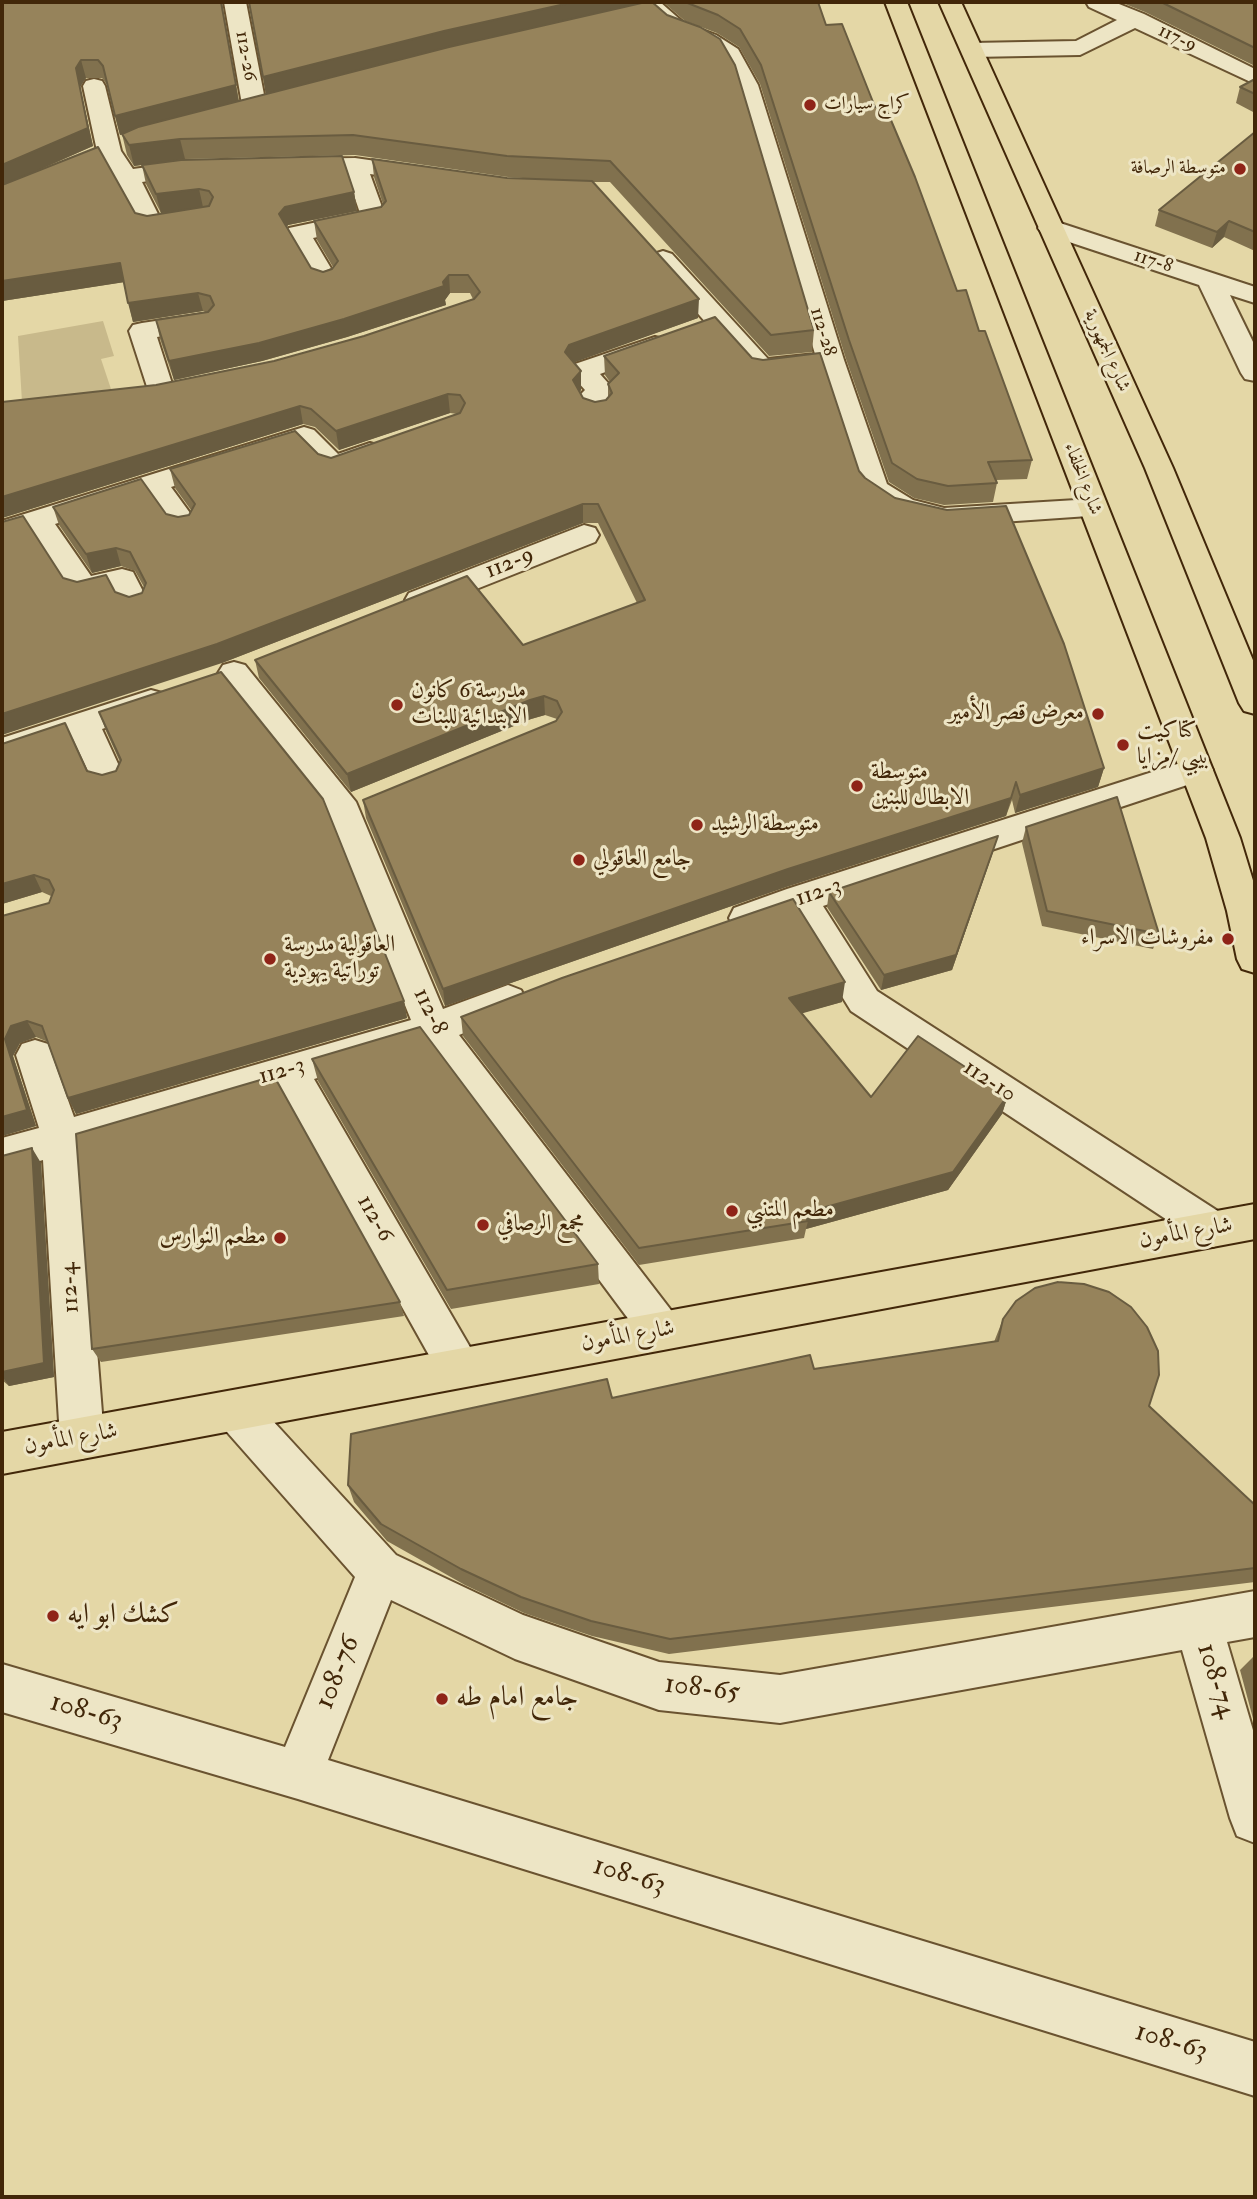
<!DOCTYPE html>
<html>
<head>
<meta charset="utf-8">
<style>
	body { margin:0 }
	#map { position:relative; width:1257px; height:2199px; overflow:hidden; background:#e4d7a6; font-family:"IM FELL Double Pica",serif }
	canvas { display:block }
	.frame { position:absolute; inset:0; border:4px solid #422709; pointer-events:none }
</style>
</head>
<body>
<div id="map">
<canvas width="1257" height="2199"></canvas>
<div class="frame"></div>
</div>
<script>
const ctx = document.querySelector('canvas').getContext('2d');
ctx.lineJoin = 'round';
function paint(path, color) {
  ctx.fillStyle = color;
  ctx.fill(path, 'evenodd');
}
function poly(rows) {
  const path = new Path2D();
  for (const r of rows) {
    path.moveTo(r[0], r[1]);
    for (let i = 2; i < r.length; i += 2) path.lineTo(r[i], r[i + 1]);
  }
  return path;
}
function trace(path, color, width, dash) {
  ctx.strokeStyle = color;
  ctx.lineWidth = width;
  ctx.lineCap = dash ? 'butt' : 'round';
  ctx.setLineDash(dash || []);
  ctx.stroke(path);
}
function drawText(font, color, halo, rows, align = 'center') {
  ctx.font = font + ' "IM FELL Double Pica",Amiri,serif';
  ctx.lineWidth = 6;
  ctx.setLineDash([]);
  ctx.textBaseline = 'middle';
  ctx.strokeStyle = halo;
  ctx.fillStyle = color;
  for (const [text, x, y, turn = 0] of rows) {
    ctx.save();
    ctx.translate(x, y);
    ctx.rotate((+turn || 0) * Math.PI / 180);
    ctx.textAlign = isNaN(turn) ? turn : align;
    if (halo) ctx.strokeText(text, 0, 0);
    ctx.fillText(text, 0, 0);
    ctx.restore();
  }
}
const green = poly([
	[103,321,114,356,101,359,111,389,22,402,18,336]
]);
const minor = poly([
	[224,2,246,2,267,110,263,115,255,117,247,115,243,110,224,2],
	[638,2,660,2,684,23,716,35,738,49,758,85,844,360,887,484,913,500,944,508,1093,499,1103,501,1108,508,1103,515,944,526,893,514,864,495,859,489,820,369,761,376,751,374,650,259,654,254,663,251,672,254,768,359,815,354,736,85,721,58,700,45,668,33,647,15,638,2],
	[1086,2,1114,2,1144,14,1255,69,1255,84,1135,28,1080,55,972,57,964,55,961,50,964,45,972,43,1076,41,1117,20,1089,7,1086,2],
	[94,79,102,81,105,86,121,151,133,169,194,161,203,163,206,168,203,173,142,182,159,216,193,211,202,213,205,218,202,223,151,232,142,230,115,177,97,151,83,86,86,81,94,79],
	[355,158,425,168,434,170,437,175,434,180,425,182,370,174,386,218,383,223,313,238,338,280,334,285,325,288,316,285,285,233,289,228,360,213,346,172,293,173,284,171,281,166,284,161,293,159,355,158],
	[1051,220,1255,287,1255,303,1230,295,1255,346,1255,381,1245,379,1241,373,1199,285,1042,233,1038,228,1042,223,1051,220],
	[203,314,212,316,216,322,212,328,157,337,175,393,171,399,161,401,151,399,129,331,133,325,142,323,203,314],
	[655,337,664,339,668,345,664,351,600,374,616,392,605,402,610,410,606,416,596,418,586,416,576,399,585,390,568,371,572,365,655,337],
	[304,427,314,430,338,454,370,443,380,446,384,452,380,458,333,474,323,471,299,447,171,487,198,524,193,531,183,533,173,531,147,495,55,524,91,576,122,569,133,572,149,603,145,610,134,613,123,610,113,591,83,598,72,595,31,532,2,540,2,521,304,427],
	[584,525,595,528,599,535,595,542,431,607,420,610,409,607,405,600,409,593,584,525],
	[234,662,245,665,356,802,443,1009,508,985,521,990,526,1000,521,1010,459,1035,677,1318,683,1331,677,1344,662,1350,647,1344,425,1046,314,1079,474,1354,480,1368,474,1382,459,1388,444,1382,280,1089,81,1148,104,1438,97,1453,82,1459,67,1453,60,1438,43,1160,2,1172,2,1138,39,1128,16,1055,22,1044,35,1040,48,1044,74,1117,411,1020,329,816,218,673,223,665,234,662],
	[151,690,162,693,167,701,162,709,102,729,125,779,120,788,108,791,96,788,73,739,2,762,2,738,151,690],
	[1196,758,1208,762,1213,770,1208,778,823,906,877,991,1227,1217,1233,1229,1227,1241,1213,1247,1199,1241,851,1011,793,917,747,932,734,928,729,918,734,908,787,889,1196,758],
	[235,1390,250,1396,396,1555,523,1615,659,1662,780,1675,1255,1591,1255,1637,1227,1642,1255,1737,1255,1843,1237,1836,1230,1818,1182,1650,780,1723,659,1710,515,1659,391,1600,328,1760,1255,2042,1255,2096,298,1799,2,1712,2,1664,285,1747,355,1577,220,1424,213,1410,220,1396,235,1390]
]);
const major = poly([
	[885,2,907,2,1240,838,1255,887,1255,973,1242,969,1237,959,1227,911,1206,838,885,2],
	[939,2,961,2,1173,468,1255,665,1255,714,1244,711,1239,703,1145,468,939,2],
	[1255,1204,1255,1239,2,1474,2,1432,1255,1204]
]);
const wall = poly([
	[2,2,222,2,239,101,266,94,249,2,637,2,637,4,814,330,812,352,769,356,610,182,593,182,698,318,573,362,581,390,580,392,583,398,595,402,606,400,608,397,608,384,610,382,605,375,604,356,752,358,859,471,1104,768,1098,787,1015,813,1012,800,1006,816,786,887,445,1006,366,818,363,800,556,721,557,719,545,715,531,719,351,792,259,678,255,660,523,645,637,603,598,523,583,523,222,663,63,578,129,597,142,593,144,587,135,571,121,566,92,573,59,525,53,507,166,514,178,517,189,515,191,510,175,488,170,469,318,454,331,458,457,414,450,413,339,450,315,427,303,424,2,518,2,402,156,385,274,361,364,336,473,299,470,293,450,293,445,300,446,305,347,337,262,361,174,380,160,339,156,320,205,312,203,311,133,322,124,282,2,301],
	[86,78,102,78,107,85,120,135,122,134,127,155,134,166,185,159,355,155,508,177,553,180,507,178,372,159,374,177,383,204,381,207,314,221,317,240,333,267,323,272,311,268,287,227,288,225,357,211,354,192,142,165,146,184,161,213,147,216,135,213,35,172,93,146,80,87],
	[663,2,818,2,826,25,875,107,957,291,979,331,1032,460,1027,479,996,480,997,483,993,502,944,505,914,498,889,482,846,359,760,84,739,47,717,33,685,21],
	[1120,2,1255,2,1255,66,1145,12],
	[1255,79,1255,113,1236,103,1240,87],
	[1255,132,1255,251,1224,237,1212,248,1155,226,1159,210],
	[99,712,404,1001,407,1018,76,1114,68,1098,48,1042,36,1037,20,1043,13,1056,36,1126,2,1136,2,916,49,903,51,896,42,892,2,904,87,771,102,775,116,771,120,762,106,731],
	[1026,827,1159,934,1153,949,1042,926,1022,843],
	[993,852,952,970,881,990,827,907,829,892],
	[842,1002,801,1013,871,1097,1008,1095,1002,1114,948,1190,806,1229,804,1238,639,1265,463,1036,461,1017],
	[312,1059,598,1264,599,1284,451,1309,318,1081],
	[2,1156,41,1163,54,1377,9,1386,2,1380],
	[400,1302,404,1316,101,1362,92,1349],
	[1003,1319,1149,1406,1255,1505,1255,1582,669,1654,592,1636,524,1613,465,1585,387,1541,354,1502,348,1485,612,1398,814,1369,994,1342],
	[1253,1657,1255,1657,1255,1726,1240,1670]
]);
const shadedWall = poly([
	[221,2,239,103,120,135,115,116],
	[574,2,637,2,637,5,266,96,263,77,444,31],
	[81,60,86,78,80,87,93,146,2,186,2,165],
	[180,139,185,159,134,166,129,145],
	[199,189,203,207,161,213,156,194],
	[354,192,357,211,288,225,282,233,279,214,285,207],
	[1229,221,1224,237,1212,248,1217,232],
	[120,263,125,282,2,301,2,281],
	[449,275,450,293,445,300,446,305,347,337,262,361,174,380,169,361,443,282],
	[198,293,203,311,133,322,128,303],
	[699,299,698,318,570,364,565,352,569,345],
	[581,371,581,390,573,399,573,380],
	[448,394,450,413,339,450,336,431],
	[300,406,303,424,2,518,2,497],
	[583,504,583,523,222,663,2,735,2,714],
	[116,548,121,566,92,573,86,554],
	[544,696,545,715,531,719,351,792,347,774,530,700],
	[1104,768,1098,787,1015,813,1020,795],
	[1016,782,1006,816,786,887,445,1006,443,989],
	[998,836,993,852,952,970,881,990,884,975],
	[34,875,42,892,2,904,2,884],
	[845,982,842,1002,786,1018,789,998],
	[404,1001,407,1018,76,1114,68,1098],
	[27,1021,36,1037,20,1043,13,1056,36,1126,2,1136,5,1039,11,1026],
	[1008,1095,1002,1114,948,1190,806,1229,808,1221,804,1213],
	[32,1148,41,1163,54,1377,9,1386,2,1376,2,1372]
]);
const building = poly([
	[2,2,221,2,236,85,115,116,103,66,98,60,81,60,76,68,88,128,2,165,2,2],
	[249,2,574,2,444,31,263,77,249,2],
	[646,2,652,2,667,15,700,27,720,39,735,65,814,330,771,335,610,161,507,156,353,135,180,139,129,145,122,134,138,127,449,47,646,2],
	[685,2,818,2,826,25,842,24,875,107,885,106,915,177,957,291,966,290,979,331,985,331,1032,460,988,462,997,483,948,486,917,479,892,463,849,340,761,65,740,29,718,15,685,2],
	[1161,2,1255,2,1255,48,1161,2],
	[1255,79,1255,94,1240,87,1255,79],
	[1255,132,1255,232,1229,221,1217,232,1159,210,1255,132],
	[98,147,135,213,147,216,209,206,213,197,209,191,199,189,156,194,142,165,181,160,342,156,354,192,285,207,279,214,311,268,323,272,332,269,338,261,314,221,381,207,386,201,372,159,507,178,592,181,699,299,569,345,565,352,581,371,573,380,583,398,595,402,606,400,612,393,608,384,619,373,604,356,715,317,752,358,763,360,820,353,859,471,865,478,895,498,947,510,1006,506,1064,644,1104,768,1020,795,1016,782,1011,798,788,869,443,989,363,800,556,721,562,712,557,701,544,696,530,700,347,774,255,660,467,576,523,645,645,600,598,504,583,504,217,644,2,714,2,522,23,516,63,578,77,582,106,575,115,592,129,597,142,593,146,583,130,552,116,548,86,554,53,507,141,479,166,514,178,517,189,515,195,504,170,469,295,431,318,454,331,458,460,413,465,403,460,395,448,394,336,431,311,409,300,406,2,497,2,402,156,385,274,361,364,336,474,299,480,292,468,275,449,275,443,282,444,286,344,319,259,343,169,361,156,320,208,312,214,305,210,296,198,293,128,303,120,263,2,281,2,185,98,147],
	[221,672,323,799,404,1001,68,1098,42,1026,27,1021,11,1026,5,1039,27,1110,2,1117,2,916,49,903,54,890,49,880,34,875,2,884,2,744,65,723,87,771,102,775,116,771,121,760,99,712,221,672],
	[1117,797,1159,934,1047,911,1026,827,1117,797],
	[998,836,956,955,884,975,829,892,998,836],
	[793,899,845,982,789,998,871,1097,918,1036,1008,1095,953,1172,804,1213,808,1221,639,1248,461,1017,562,978,793,899],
	[420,1027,598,1264,447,1290,312,1059,420,1027],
	[274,1076,400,1302,92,1349,76,1134,274,1076],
	[32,1148,44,1363,2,1372,2,1156,32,1148],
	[1058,1282,1084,1284,1109,1292,1131,1307,1147,1327,1158,1351,1159,1375,1149,1406,1255,1505,1255,1568,670,1639,591,1621,521,1597,461,1569,381,1524,348,1485,351,1434,607,1379,612,1398,810,1355,814,1369,998,1341,1003,1319,1016,1301,1035,1288,1058,1282]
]);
const markers = [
	[810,105,7,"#8f2418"],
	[1240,169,7,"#8f2418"],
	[397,705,7,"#8f2418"],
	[1098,714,7,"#8f2418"],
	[1123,745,7,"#8f2418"],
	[857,786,7,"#8f2418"],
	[697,825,7,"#8f2418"],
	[579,860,7,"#8f2418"],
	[1228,939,7,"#8f2418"],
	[270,959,7,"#8f2418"],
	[732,1211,7,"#8f2418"],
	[483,1225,7,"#8f2418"],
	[280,1238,7,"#8f2418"],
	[53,1616,7,"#8f2418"],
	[442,1699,7,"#8f2418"]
];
const farStreetnames = [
	["117-9",1177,39,25],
	["112-26",245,56,80],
	["117-8",1153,262,18],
	["112-28",822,332,73],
	["شارع الجمهورية",1106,351,66],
	["شارع الخلفاء",1082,479,69]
];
const farPoinames = [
	["كراج سيارات",824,105],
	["متوسطة الرصافة",1226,169,"right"]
];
const streetNames = [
	["112-9",510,564,-22],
	["112-3",819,893,-19],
	["112-8",429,1012,64],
	["112-3",282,1072,-16],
	["112-10",989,1082,33],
	["112-6",374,1219,60],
	["شارع المأمون",1186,1234,-10],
	["112-4",71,1288,-94],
	["شارع المأمون",628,1337,-10],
	["شارع المأمون",71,1440,-10]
];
const poiNames = [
	["مدرسة 6 كانون",411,692],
	["الابتدائية للبنات",411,718],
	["معرض قصر الأمير",1084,714,"right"],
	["كتاكيت",1137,732],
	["بيبي /مزايا",1137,758],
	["متوسطة",871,773],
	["الابطال للبنين",871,799],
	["متوسطة الرشيد",711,825],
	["جامع العاقولي",593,860],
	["مفروشات الاسراء",1214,939,"right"],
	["العاقولية مدرسة",284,946],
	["توراتية يهودية",284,972],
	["مطعم المتنبي",746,1211],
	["مجمع الرصافي",497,1225],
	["مطعم النوارس",266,1238,"right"]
];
const nearPoinames = [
	["كشك ابو ايه",67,1616],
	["جامع امام طه",456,1699]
];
const nearStreetnames = [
	["108-76",339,1673,-68],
	["108-74",1215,1681,73],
	["108-65",702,1690,7],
	["108-63",86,1713,16],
	["108-63",629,1877,17],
	["108-63",1171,2043,17]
];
paint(green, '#c8b98b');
trace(minor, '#6a5330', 4);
trace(major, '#422709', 4);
paint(minor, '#ede5c5');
paint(major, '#e4d7a6');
paint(wall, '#81714e');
paint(shadedWall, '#695c40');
paint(building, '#96835b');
trace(building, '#695c40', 2);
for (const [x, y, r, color] of markers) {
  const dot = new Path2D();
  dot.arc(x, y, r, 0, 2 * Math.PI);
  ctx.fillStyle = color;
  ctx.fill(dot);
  trace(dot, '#ede5c5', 2.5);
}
drawText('19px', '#422709', '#ede5c5', farStreetnames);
drawText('19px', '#422709', '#ede5c5', farPoinames, 'left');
drawText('23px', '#422709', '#ede5c5', streetNames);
drawText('23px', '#422709', '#ede5c5', poiNames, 'left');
drawText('28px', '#422709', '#ede5c5', nearPoinames, 'left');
drawText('28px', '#422709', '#ede5c5', nearStreetnames);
</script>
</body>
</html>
